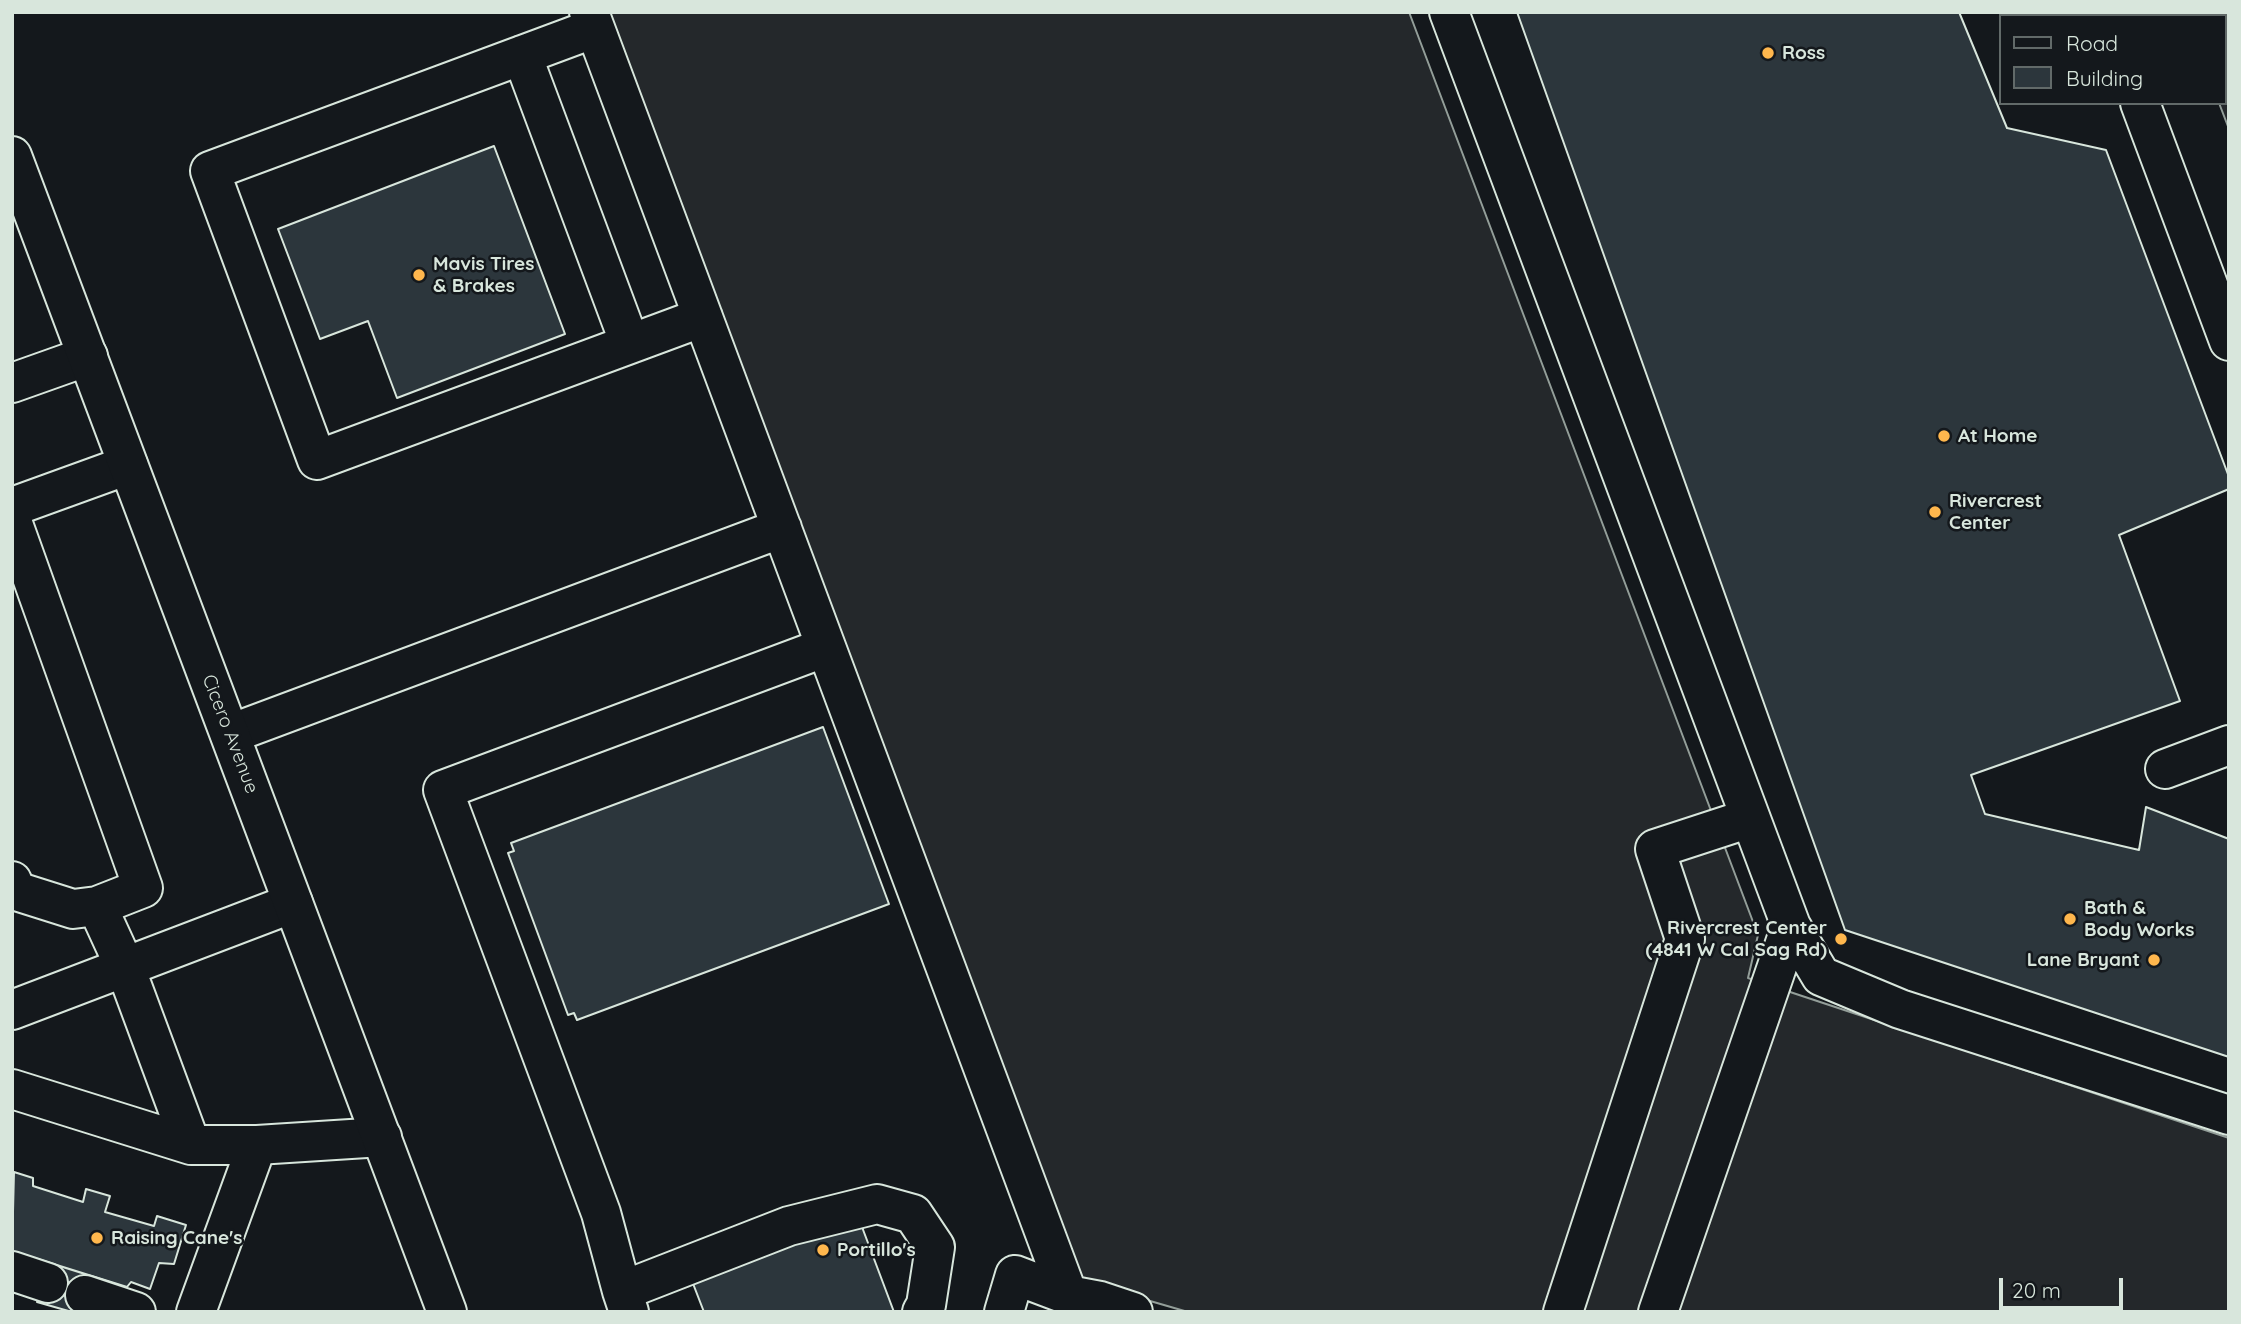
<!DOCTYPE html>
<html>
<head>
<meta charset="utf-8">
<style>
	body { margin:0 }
	#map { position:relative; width:2241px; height:1324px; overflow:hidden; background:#14181c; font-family:Quicksand,sans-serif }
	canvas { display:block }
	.frame { position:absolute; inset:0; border:14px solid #d8e6dc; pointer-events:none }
	.legend { position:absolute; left:1999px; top:14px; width:228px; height:91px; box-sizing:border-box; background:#14181c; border:2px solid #626a69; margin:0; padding:9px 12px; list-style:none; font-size:21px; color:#d8e6dc }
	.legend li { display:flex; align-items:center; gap:14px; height:35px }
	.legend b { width:35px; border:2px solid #626a69 }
	.scale { position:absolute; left:1999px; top:1278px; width:124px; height:32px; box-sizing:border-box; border:4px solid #d8e6dc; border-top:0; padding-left:9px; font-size:21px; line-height:24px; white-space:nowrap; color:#d8e6dc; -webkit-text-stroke:5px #14181c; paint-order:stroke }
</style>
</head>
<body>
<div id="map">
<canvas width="2241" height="1324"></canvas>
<div class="frame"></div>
<ul class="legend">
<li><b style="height:9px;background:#14181c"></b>Road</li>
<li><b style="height:19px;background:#2c363c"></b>Building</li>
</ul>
<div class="scale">20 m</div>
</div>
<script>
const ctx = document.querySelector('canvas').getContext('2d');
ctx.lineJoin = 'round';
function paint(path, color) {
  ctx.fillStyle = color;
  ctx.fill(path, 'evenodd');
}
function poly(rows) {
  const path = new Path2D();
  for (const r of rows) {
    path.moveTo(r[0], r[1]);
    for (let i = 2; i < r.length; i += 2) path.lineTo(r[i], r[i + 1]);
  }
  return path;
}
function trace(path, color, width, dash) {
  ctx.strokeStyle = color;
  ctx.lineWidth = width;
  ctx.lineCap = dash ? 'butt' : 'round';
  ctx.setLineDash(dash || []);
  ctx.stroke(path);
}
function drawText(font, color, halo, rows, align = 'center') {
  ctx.font = font + ' Quicksand,sans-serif';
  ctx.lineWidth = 5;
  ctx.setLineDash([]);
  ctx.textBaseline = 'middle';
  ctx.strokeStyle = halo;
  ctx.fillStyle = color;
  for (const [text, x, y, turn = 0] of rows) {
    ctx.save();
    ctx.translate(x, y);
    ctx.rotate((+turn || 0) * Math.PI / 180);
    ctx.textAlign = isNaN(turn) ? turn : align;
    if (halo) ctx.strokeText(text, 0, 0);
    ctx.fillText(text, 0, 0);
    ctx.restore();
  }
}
const parking = poly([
	[606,12,1409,12,1758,935,1748,978,2229,1138,2229,1312,1188,1312,1071,1278,606,12],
	[2185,12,2229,12,2229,129,2219,103,2225,103,2225,16,2186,16,2185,12]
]);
const building = poly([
	[1517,12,1959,12,2007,128,2106,150,2229,477,2229,489,2119,535,2180,701,1971,775,1985,814,2139,850,2146,807,2229,839,2229,1057,1845,930,1517,12],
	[494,146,565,334,397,398,368,321,320,339,278,229,494,146],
	[823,727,889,904,577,1020,574,1013,568,1015,508,853,514,851,511,843,823,727],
	[14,1172,33,1178,33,1186,83,1202,86,1189,110,1196,105,1212,154,1226,157,1216,186,1225,174,1264,159,1263,150,1289,131,1282,127,1287,12,1251,14,1172],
	[859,1219,894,1312,704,1312,692,1281,859,1219],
	[50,1263,85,1274,72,1312,37,1302,50,1263]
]);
const minor = poly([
	[589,12,1068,1295],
	[1449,12,1791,926,1821,976,1900,1009,2229,1115],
	[2107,12,2108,16],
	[595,28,210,171,317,460,703,317],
	[522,55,630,344],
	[2140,103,2229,341],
	[12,383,88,356],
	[12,507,128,465],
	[12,521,143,888,97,906,125,967,191,1145],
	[230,734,782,528],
	[2165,769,2229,745],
	[12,881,16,891,73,909,97,906],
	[12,1010,293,903],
	[12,1089,191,1145,257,1145,382,1137],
	[12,1271,48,1283],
	[622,1291,789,1226,877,1204,913,1214,935,1247,926,1305,922,1312],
	[85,1295,136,1312],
	[196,1312,257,1145],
	[629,1312,622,1291,601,1213,443,790,826,647],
	[1004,1312,1015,1275,1068,1295,1100,1301,1133,1312],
	[1563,1312,1685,939,1655,849,1750,818],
	[1658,1312,1791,926]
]);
const major = poly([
	[12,156,447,1312]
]);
const markers = [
	[1768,53,7,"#ffb74d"],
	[419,275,7,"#ffb74d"],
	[1944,436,7,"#ffb74d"],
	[1935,512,7,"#ffb74d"],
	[2070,919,7,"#ffb74d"],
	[1841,939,7,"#ffb74d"],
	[2154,960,7,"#ffb74d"],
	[97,1238,7,"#ffb74d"],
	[823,1250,7,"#ffb74d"]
];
const poiNames = [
	["Ross",1782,53],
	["Mavis Tires",433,264],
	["& Brakes",433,286],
	["At Home",1958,436],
	["Rivercrest",1949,501],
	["Center",1949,523],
	["Bath &",2084,908],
	["Body Works",2084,930],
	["Rivercrest Center",1827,928,"right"],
	["(4841 W Cal Sag Rd)",1827,950,"right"],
	["Lane Bryant",2140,960,"right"],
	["Raising Cane's",111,1238],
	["Portillo's",837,1250]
];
const streetNames = [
	["Cicero Avenue",230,734,69]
];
paint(parking, '#24282b');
trace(parking, '#939e99', 2);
paint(building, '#2c363c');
trace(building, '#d8e6dc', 2);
trace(minor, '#d8e6dc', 42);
trace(major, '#d8e6dc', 42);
trace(minor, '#14181c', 38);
trace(major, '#14181c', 38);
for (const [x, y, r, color] of markers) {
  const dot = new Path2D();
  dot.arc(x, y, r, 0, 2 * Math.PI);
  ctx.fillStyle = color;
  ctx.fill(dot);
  trace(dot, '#14181c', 2.5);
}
drawText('bold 19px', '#d8e6dc', '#14181c', poiNames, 'left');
drawText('19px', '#d8e6dc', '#14181c', streetNames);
</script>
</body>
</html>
